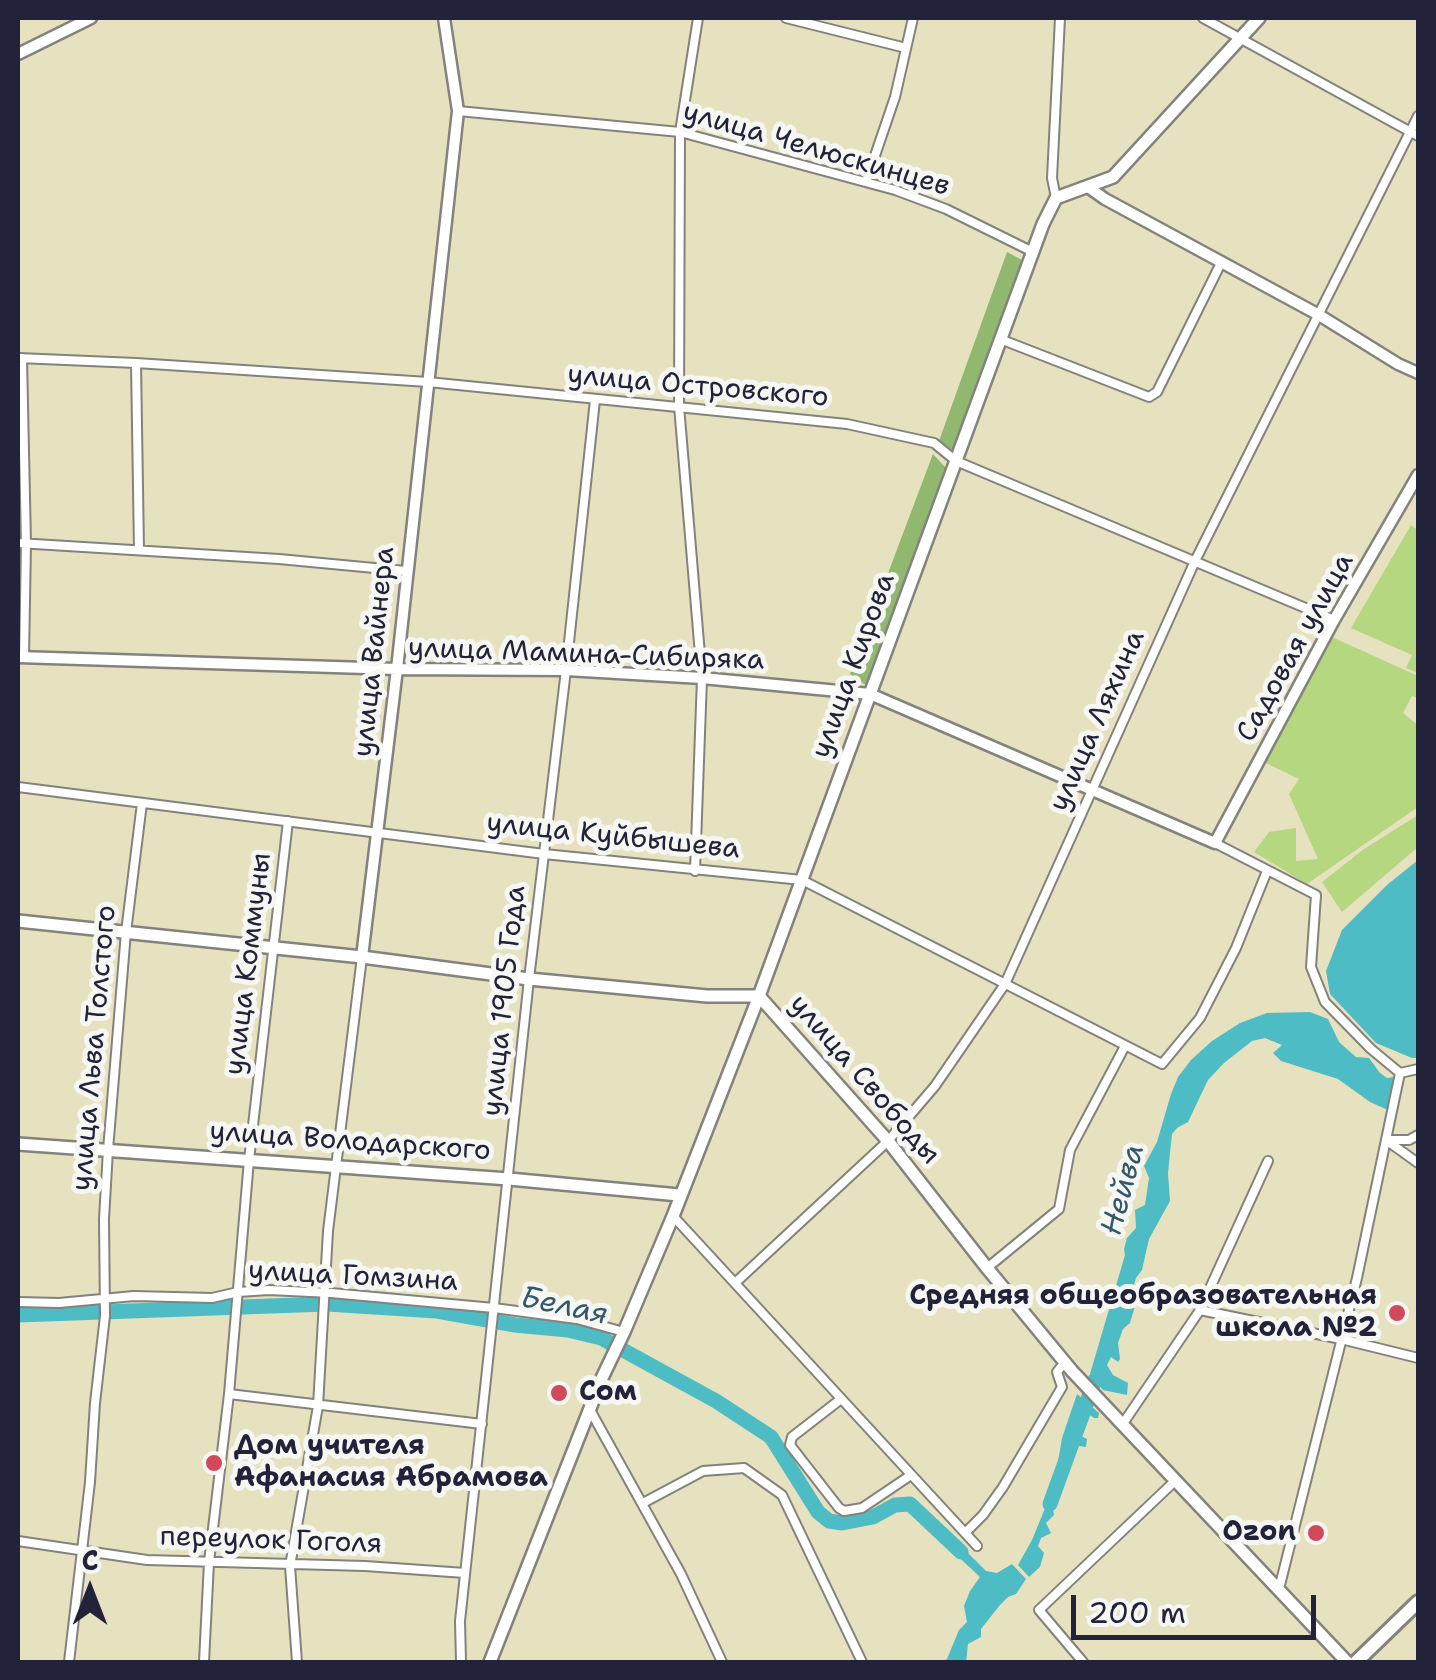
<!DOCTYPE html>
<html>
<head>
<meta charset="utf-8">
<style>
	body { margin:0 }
	#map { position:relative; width:1436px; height:1680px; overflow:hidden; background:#e6e1bf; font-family:"Shantell Sans",sans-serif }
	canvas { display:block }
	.frame { position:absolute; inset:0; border:20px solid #22223b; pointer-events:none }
	.north { position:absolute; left:40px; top:1540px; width:100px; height:100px; -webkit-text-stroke:8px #f6f6f2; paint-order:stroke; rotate:0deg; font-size:28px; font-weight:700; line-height:40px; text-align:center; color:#22223b }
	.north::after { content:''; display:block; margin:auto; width:35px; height:45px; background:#22223b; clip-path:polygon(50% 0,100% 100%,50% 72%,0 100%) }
	.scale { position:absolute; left:1071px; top:1595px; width:245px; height:45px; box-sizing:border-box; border:5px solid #22223b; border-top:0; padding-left:12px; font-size:30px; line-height:35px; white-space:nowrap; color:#22223b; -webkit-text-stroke:8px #f6f6f2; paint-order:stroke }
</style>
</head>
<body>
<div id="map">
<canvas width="1436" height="1680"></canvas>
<div class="frame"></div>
<div class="north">С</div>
<div class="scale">200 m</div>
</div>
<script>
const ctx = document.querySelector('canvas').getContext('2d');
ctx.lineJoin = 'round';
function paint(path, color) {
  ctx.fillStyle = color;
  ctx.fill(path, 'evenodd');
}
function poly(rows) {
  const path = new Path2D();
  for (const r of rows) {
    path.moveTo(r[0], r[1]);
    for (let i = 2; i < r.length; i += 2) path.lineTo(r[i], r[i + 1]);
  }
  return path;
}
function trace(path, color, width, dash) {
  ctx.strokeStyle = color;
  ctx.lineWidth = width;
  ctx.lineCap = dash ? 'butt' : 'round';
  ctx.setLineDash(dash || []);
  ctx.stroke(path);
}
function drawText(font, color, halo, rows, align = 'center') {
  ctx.font = font + ' "Shantell Sans",sans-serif';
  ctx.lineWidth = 10;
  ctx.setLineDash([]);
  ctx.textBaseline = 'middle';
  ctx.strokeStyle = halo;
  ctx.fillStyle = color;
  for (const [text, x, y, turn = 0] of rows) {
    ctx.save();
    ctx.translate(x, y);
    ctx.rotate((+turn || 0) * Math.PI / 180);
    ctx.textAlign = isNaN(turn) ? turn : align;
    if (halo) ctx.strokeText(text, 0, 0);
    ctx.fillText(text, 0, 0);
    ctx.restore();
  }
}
const green = poly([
	[1411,525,1418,530,1418,673,1406,668,1412,655,1351,628],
	[1332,637,1418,676,1418,698,1412,696,1403,713,1418,725,1418,807,1307,884,1254,852,1269,832,1296,828,1296,861,1318,859,1289,794,1299,779,1264,762],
	[1418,815,1418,847,1342,912,1322,882,1364,849]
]);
const forest = poly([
	[1007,252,1022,260,954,451,939,441],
	[933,454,946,468,867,686,850,674]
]);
const water = poly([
	[1418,860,1418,1058,1412,1058,1376,1043,1330,994,1326,971,1342,930,1387,885],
	[1310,1012,1328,1019,1339,1042,1356,1057,1369,1058,1380,1073,1387,1078,1396,1077,1388,1110,1370,1102,1338,1079,1281,1061,1273,1053,1282,1045,1265,1038,1252,1041,1224,1063,1208,1080,1188,1122,1177,1128,1172,1134,1168,1173,1170,1201,1149,1239,1142,1270,1136,1278,1133,1288,1137,1299,1130,1323,1123,1329,1118,1343,1120,1359,1118,1362,1111,1357,1107,1365,1113,1375,1128,1383,1127,1395,1103,1390,1090,1374,1125,1255,1124,1249,1127,1238,1136,1228,1135,1210,1145,1205,1149,1178,1144,1166,1157,1142,1171,1094,1178,1077,1191,1060,1212,1041,1240,1023,1267,1013],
	[1077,1394,1099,1413,1098,1418,1094,1418,1086,1412,1077,1434,1087,1439,1086,1447,1073,1445,1068,1458,1070,1461,1061,1472,1057,1468,1062,1438],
	[1055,1484,1061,1491,1058,1501,1052,1504,1054,1515,1046,1523,1051,1533,1041,1538,1038,1546,1044,1553,1040,1567,1029,1577,1018,1565,1032,1540],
	[946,1538,953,1538,986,1571,997,1573,1012,1564,1026,1579,1016,1594,1008,1597,1000,1605,981,1629,981,1637,968,1644,966,1662,940,1662,947,1659,959,1630,967,1622,964,1606,970,1591,980,1577,949,1548]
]);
const river = poly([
	[18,1315,327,1304,437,1311,515,1325,568,1330,601,1338,716,1401,771,1437,818,1512,829,1521,842,1523,873,1517,895,1505,910,1504,961,1552],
	[1050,1504,1095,1380]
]);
const minor = poly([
	[786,18,906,48],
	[1203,18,1418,136],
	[458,111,680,132,895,190,946,209,1033,252],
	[866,182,895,97,913,18],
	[1056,198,1052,178,1060,18],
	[1000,339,1149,397,1157,392,1221,263],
	[18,358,136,363,428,382,847,424,934,443,956,461,1334,620],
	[22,358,26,544,24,657],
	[136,363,139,550],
	[18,543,279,559,406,571],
	[18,787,544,854,802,880,1162,1064,1200,1018,1236,948,1267,871],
	[1215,843,1316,895,1311,967,1325,1002,1371,1049,1400,1073],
	[695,871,702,678,679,406,680,132,698,18],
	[1400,1073,1418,1069],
	[1386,1140,1418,1163],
	[1386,1140,1409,1140,1418,1135],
	[673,1216,977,1546],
	[987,1268,1059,1209,1070,1150,1125,1046],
	[735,1283,888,1141,935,1086,1005,984,1195,561,1418,116],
	[18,1302,59,1303,134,1296,212,1298,238,1292,269,1290,331,1293,494,1308,577,1319,624,1332],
	[1200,1310,1341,1339,1418,1358],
	[229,1394,482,1424],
	[841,1399,792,1437,790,1445,839,1508,844,1511,862,1508,911,1475],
	[590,1410,681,1574,722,1662],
	[1122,1425,1200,1310,1268,1161],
	[643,1503,703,1471,744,1468,782,1495,862,1662],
	[965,1533,983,1515,1003,1487,1062,1387,1057,1372,1065,1362],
	[18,1541,147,1560,365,1566,465,1573],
	[1279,1589,1357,1278,1400,1073],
	[69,1662,90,1482,95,1403,105,1316,104,1219,108,1150,126,932,142,803],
	[204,1662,209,1562,229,1394,249,1160,288,821],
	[297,1662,290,1566,318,1406,328,1231,362,957],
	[461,1662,460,1621,529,979,566,670,595,400],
	[1083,1662,1039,1610,1176,1480]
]);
const tertiary = poly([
	[18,54,91,18],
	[1088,187,1105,199,1319,315,1398,364,1418,373],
	[18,657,397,669,566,670,702,678,870,694,1215,843,1334,620,1418,475],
	[362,957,397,669,458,111,444,18]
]);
const secondary = poly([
	[18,921,362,957,529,979,707,996,759,996,888,1141,987,1268,1072,1371,1347,1662],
	[18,1144,509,1179,679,1195],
	[490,1662,602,1378,624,1332,673,1216,759,996,1043,224,1056,198,1113,177,1259,18]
]);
const primary = poly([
	[1356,1662,1418,1602]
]);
const markers = [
	[1397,1313,10,"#d1495b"],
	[559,1393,10,"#d1495b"],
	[214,1463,10,"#d1495b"],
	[1316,1533,10,"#d1495b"]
];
const streetNames = [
	["улица Челюскинцев",816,150,16],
	["улица Островского",698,387,5],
	["Садовая улица",1296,648,-61],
	["улица Вайнера",375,652,-84],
	["улица Мамина-Сибиряка",586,655,2],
	["улица Кирова",854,666,-70],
	["улица Ляхина",1098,721,-66],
	["улица Куйбышева",613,837,6],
	["улица Коммуны",249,964,-83],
	["улица 1905 Года",505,1001,-84],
	["улица Льва Толстого",95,1048,-85],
	["улица Свободы",864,1080,49],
	["улица Володарского",350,1142,4],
	["улица Гомзина",353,1277,3],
	["переулок Гоголя",271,1541,2]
];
const poiNames = [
	["Средняя общеобразовательная",1377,1297],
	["школа №2",1377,1329],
	["Сом",579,1393,"left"],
	["Дом учителя",234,1447,"left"],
	["Афанасия Абрамова",234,1479,"left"],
	["Ozon",1296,1533]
];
const waterNames = [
	["Нейва",1124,1190,-75],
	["Белая",564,1307,12]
];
paint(green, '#b5d77f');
paint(forest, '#90b86e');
paint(water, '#4ebcc5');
trace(river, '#4ebcc5', 15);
trace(minor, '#84827d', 12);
trace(tertiary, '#84827d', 15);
trace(secondary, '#84827d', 16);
trace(primary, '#84827d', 18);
trace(minor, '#fff', 8);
trace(tertiary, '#fff', 10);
trace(secondary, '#fff', 11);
trace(primary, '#fff', 12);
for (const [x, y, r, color] of markers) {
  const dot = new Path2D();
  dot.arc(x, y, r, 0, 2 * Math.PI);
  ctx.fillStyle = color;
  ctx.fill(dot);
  trace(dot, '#f6f6f2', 4);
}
drawText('28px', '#22223b', '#f6f6f2', streetNames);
drawText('bold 28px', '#22223b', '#f6f6f2', poiNames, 'right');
drawText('italic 30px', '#31586b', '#f6f6f2', waterNames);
</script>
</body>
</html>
